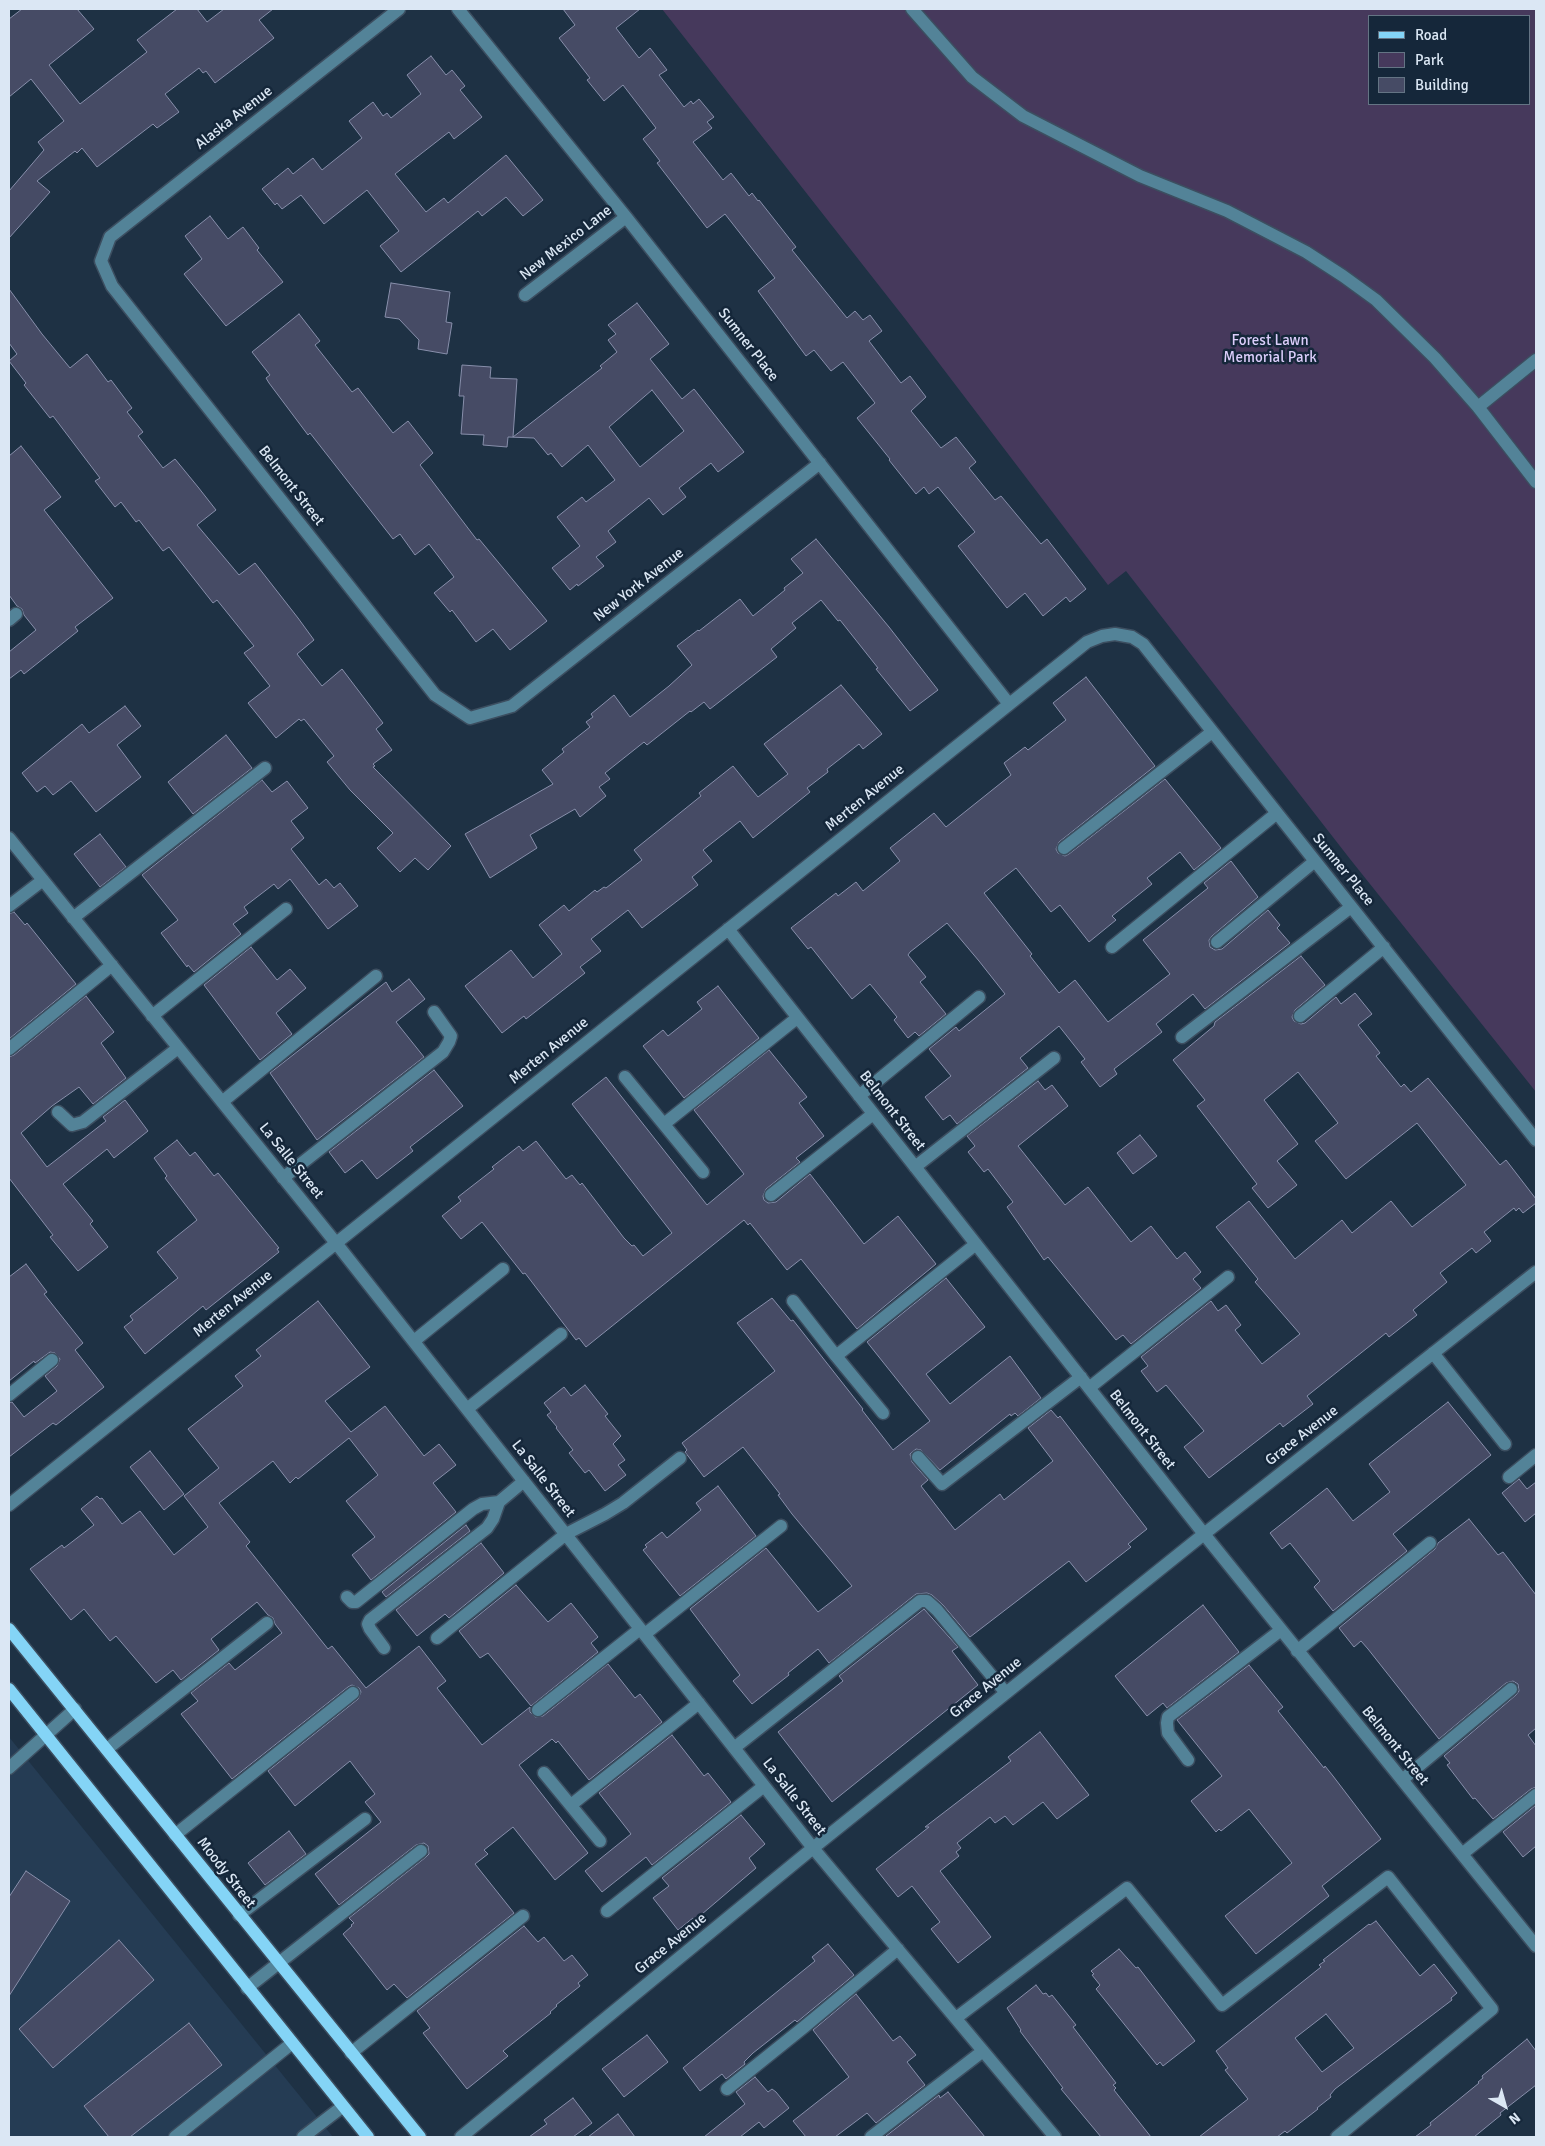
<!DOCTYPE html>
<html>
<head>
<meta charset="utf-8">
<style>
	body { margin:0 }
	#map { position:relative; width:1545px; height:2146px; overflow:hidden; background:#1e3144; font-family:Signika,sans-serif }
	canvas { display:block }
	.frame { position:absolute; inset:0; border:10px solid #dbe7f4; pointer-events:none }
	.legend { position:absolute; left:1368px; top:15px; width:162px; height:90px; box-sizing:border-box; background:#15273a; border:1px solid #647484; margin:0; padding:6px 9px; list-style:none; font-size:15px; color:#dbe7f4 }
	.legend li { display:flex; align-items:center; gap:10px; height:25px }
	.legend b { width:25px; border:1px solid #647484 }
	.north { position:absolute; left:1480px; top:2081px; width:50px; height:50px; -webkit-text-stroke:4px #15273a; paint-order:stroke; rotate:142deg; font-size:14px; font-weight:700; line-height:20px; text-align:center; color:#dbe7f4 }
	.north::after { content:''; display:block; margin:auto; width:18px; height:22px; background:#dbe7f4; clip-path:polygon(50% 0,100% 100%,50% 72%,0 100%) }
</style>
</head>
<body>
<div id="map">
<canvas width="1545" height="2146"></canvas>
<div class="frame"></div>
<ul class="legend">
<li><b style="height:6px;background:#84d4f6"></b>Road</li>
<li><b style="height:14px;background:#46395c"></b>Park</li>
<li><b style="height:14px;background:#464b65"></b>Building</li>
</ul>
<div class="north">N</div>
</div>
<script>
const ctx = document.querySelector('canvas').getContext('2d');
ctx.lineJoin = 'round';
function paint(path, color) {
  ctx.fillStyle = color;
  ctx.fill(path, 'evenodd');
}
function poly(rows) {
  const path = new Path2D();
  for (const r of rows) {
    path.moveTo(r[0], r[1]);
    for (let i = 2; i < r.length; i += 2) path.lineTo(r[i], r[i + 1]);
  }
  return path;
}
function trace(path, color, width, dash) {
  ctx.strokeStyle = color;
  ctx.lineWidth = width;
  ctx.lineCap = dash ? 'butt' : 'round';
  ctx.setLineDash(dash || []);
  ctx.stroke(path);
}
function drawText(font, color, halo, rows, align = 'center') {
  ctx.font = font + ' Signika,sans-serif';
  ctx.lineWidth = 5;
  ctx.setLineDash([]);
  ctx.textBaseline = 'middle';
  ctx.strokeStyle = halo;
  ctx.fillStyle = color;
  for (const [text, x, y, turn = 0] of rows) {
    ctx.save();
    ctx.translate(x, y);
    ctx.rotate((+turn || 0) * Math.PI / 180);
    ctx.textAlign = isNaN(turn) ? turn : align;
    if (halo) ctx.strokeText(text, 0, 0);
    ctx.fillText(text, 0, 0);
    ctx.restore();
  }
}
const built = poly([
	[9,1737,333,2137,9,2137]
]);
const green = poly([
	[662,9,1536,9,1536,1092,1350,859,1126,571,1108,585,906,320],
	[1369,16,1529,16,1529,104,1369,104]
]);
const building = poly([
	[22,9,77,9,94,29,49,65,80,104,147,52,137,40,177,9,197,9,207,22,224,9,273,9,259,20,274,38,215,83,206,71,203,73,199,68,165,94,179,112,157,128,153,124,97,167,82,148,77,153,75,151,37,181,50,192,9,238,9,191,44,150,38,142,64,121,31,79,9,97,9,19,22,9],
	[563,9,640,9,616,28,639,58,650,48,667,70,659,75,684,107,691,101,693,104,699,99,714,117,707,122,712,128,693,142,723,180,731,173,749,196,752,193,758,201,759,200,796,247,792,250,847,318,855,311,863,320,870,315,882,331,869,341,901,383,910,376,926,397,911,411,941,448,956,437,976,462,969,468,995,500,1001,496,1041,544,1047,539,1086,589,1070,602,1066,597,1043,616,1025,593,1007,608,958,546,975,532,938,487,929,494,924,487,916,494,889,460,890,459,857,418,875,403,843,362,831,371,814,350,806,356,758,291,775,278,725,214,707,228,657,163,660,161,643,139,656,128,623,85,604,101,587,80,590,78,559,38,575,25,563,9],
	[431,56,446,75,452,70,465,86,460,90,482,117,454,139,449,132,395,174,426,212,444,198,448,203,506,155,543,200,523,216,506,197,482,216,478,211,401,272,380,246,399,231,367,190,324,224,301,195,282,209,277,203,275,205,262,189,288,168,293,174,313,158,322,170,362,138,349,121,373,102,383,116,387,113,391,118,421,94,407,75,431,56],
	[210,216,228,239,243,227,259,248,257,250,283,282,226,326,184,274,202,259,185,236,210,216],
	[391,283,450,292,446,322,452,323,447,354,418,349,419,340,399,319,385,317,391,283],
	[9,289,42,334,70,368,87,354,108,382,111,380,132,408,127,412,143,432,138,436,163,468,175,459,198,487,216,510,197,525,239,575,255,563,298,618,314,640,297,654,322,686,342,669,383,723,376,729,392,750,373,764,375,766,373,767,451,846,428,870,415,858,400,872,377,848,393,833,350,790,327,762,334,756,304,719,301,721,299,719,276,738,248,703,270,686,244,653,254,646,217,600,213,603,169,547,163,551,139,520,136,522,121,502,115,507,95,481,100,478,53,416,50,418,24,385,26,383,9,361,17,354,9,343,9,289],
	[637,303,669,344,650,359,682,399,694,389,744,452,718,472,711,463,679,488,686,497,663,515,649,498,608,531,616,542,596,557,604,566,578,586,577,584,570,590,552,568,580,546,557,517,582,497,586,502,615,480,588,445,562,467,551,453,548,455,534,438,508,437,507,447,483,445,484,435,461,434,464,396,459,396,462,365,491,367,490,378,517,379,513,437,602,368,600,366,617,352,608,340,616,334,608,325,637,303],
	[652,390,684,431,640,467,609,427,652,390],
	[299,314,320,341,315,345,352,392,358,388,393,433,408,421,433,453,420,465,477,540,479,539,547,621,510,650,493,629,476,642,452,610,450,612,434,593,454,577,429,544,415,555,400,534,393,539,310,433,308,435,269,383,266,378,270,375,252,352,299,314],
	[21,446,61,497,44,510,113,598,75,627,78,631,24,674,21,670,9,679,9,652,36,630,24,615,22,609,17,606,9,595,9,456,21,446],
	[816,539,889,627,938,690,910,711,876,669,878,668,840,620,838,621,821,600,792,623,796,628,771,649,777,657,710,709,704,702,691,712,690,711,647,745,644,742,605,773,610,779,599,787,606,796,580,817,575,809,530,835,537,848,490,878,465,834,553,784,542,770,564,752,562,749,590,727,586,722,593,717,591,714,614,695,630,717,669,686,692,665,677,646,698,630,699,631,740,599,753,616,785,590,784,588,803,573,791,559,816,539],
	[1086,677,1155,766,1059,842,1056,849,1058,853,1065,856,1069,854,1165,779,1221,848,1194,870,1180,852,1147,878,1152,884,1112,916,1116,920,1089,942,1060,905,1051,912,1016,868,984,893,1032,954,1030,956,1059,993,1075,980,1108,1022,1170,974,1143,940,1208,888,1204,883,1231,861,1258,897,1212,936,1209,940,1210,947,1215,950,1222,949,1268,910,1280,925,1277,928,1290,943,1205,1009,1193,994,1156,1024,1162,1032,1114,1069,1117,1074,1100,1087,1081,1062,1085,1059,1059,1026,1020,1058,1028,1068,957,1124,950,1115,943,1120,925,1097,951,1076,929,1049,956,1027,959,1031,1005,994,979,961,947,923,910,952,908,955,926,977,920,982,946,1014,919,1036,915,1032,908,1038,894,1020,897,1017,870,984,852,999,811,947,808,949,791,928,836,893,838,896,856,882,863,891,900,861,890,848,934,813,946,827,1011,775,1004,763,1025,747,1028,750,1066,720,1053,703,1086,677],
	[841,685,882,734,863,749,859,744,827,769,828,772,807,788,810,792,753,838,740,821,703,850,712,861,692,877,698,885,642,928,628,910,591,939,601,951,580,967,585,973,526,1019,524,1016,502,1033,465,986,511,950,533,978,562,954,539,925,564,905,569,911,595,890,597,892,604,887,606,888,642,860,634,850,701,796,699,793,733,766,758,797,788,774,764,744,841,685],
	[125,706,141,726,117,745,141,777,96,812,71,781,53,795,45,786,37,792,22,773,82,724,89,733,125,706],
	[226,735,252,768,193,814,168,782,226,735],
	[262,780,272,792,287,781,308,808,291,821,304,838,291,849,319,885,326,879,334,888,340,883,358,906,328,929,290,879,278,889,274,884,244,907,248,913,233,924,241,934,194,972,188,965,187,967,161,933,178,920,142,875,262,780],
	[100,834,126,867,100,887,74,854,100,834],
	[14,912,25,925,27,923,76,984,9,1039,9,914,14,912],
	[251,947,277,980,290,969,306,988,276,1013,292,1034,260,1060,204,985,251,947],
	[1301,956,1325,985,1295,1010,1292,1017,1294,1021,1301,1024,1305,1023,1336,997,1341,1004,1355,993,1372,1014,1358,1025,1380,1053,1376,1056,1401,1087,1404,1084,1411,1092,1428,1078,1500,1165,1506,1160,1536,1199,1536,1203,1523,1213,1519,1208,1516,1211,1514,1208,1484,1232,1491,1241,1476,1253,1472,1248,1440,1273,1447,1282,1413,1310,1417,1315,1389,1337,1386,1333,1307,1396,1313,1404,1283,1427,1280,1423,1209,1478,1184,1447,1204,1431,1166,1385,1157,1392,1141,1371,1148,1366,1141,1357,1211,1301,1218,1311,1226,1305,1241,1325,1235,1330,1262,1364,1300,1334,1255,1282,1258,1279,1216,1227,1249,1201,1295,1259,1342,1220,1352,1233,1391,1201,1412,1227,1466,1185,1417,1123,1346,1179,1315,1141,1338,1123,1298,1072,1264,1100,1298,1144,1277,1161,1297,1185,1268,1208,1252,1188,1257,1184,1197,1106,1205,1100,1173,1060,1214,1026,1215,1022,1301,956],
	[409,979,425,999,396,1022,424,1057,317,1140,270,1073,386,982,392,992,409,979],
	[718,986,759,1038,684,1098,643,1046,663,1030,668,1036,702,1009,697,1002,718,986],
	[86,996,114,1032,101,1043,126,1078,93,1104,79,1087,52,1106,21,1133,47,1167,106,1121,103,1117,125,1100,148,1131,114,1158,107,1149,63,1184,93,1221,90,1224,108,1247,78,1271,50,1237,53,1235,9,1178,9,1057,14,1055,86,996],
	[769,1050,807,1097,799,1103,824,1136,796,1158,800,1162,766,1189,763,1196,764,1200,768,1203,776,1202,810,1174,864,1244,898,1216,936,1264,857,1329,801,1259,787,1270,750,1223,748,1225,744,1220,586,1347,579,1338,576,1340,525,1273,523,1274,482,1222,461,1239,442,1216,461,1201,458,1197,494,1169,492,1167,519,1146,523,1151,536,1141,566,1179,572,1175,580,1185,582,1183,624,1238,632,1246,634,1245,643,1256,672,1233,572,1104,606,1077,707,1205,744,1174,694,1110,769,1050],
	[434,1070,463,1106,410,1147,413,1151,377,1179,362,1160,345,1173,329,1152,434,1070],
	[1038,1081,1045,1090,1052,1085,1068,1106,1018,1146,1065,1205,1088,1187,1131,1242,1151,1226,1177,1259,1185,1252,1201,1272,1193,1279,1201,1288,1131,1344,1123,1335,1116,1340,1048,1257,1044,1260,1007,1207,1013,1202,988,1169,984,1172,968,1152,975,1146,967,1136,1038,1081],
	[1140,1135,1157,1156,1133,1174,1117,1153,1140,1135],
	[177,1140,190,1156,195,1152,214,1176,218,1173,279,1248,277,1249,279,1252,206,1310,203,1306,145,1354,124,1327,133,1320,130,1316,178,1278,157,1252,197,1220,165,1178,167,1176,154,1158,177,1140],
	[26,1264,47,1292,44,1294,83,1343,75,1350,104,1387,56,1425,53,1423,9,1457,9,1403,12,1402,24,1417,57,1391,45,1376,57,1366,60,1359,55,1353,50,1352,35,1363,34,1361,9,1381,9,1277,26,1264],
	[946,1278,985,1327,926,1374,950,1404,1010,1356,1041,1398,1018,1416,1015,1413,1011,1416,1010,1414,940,1470,921,1450,916,1449,910,1454,912,1462,928,1480,921,1486,955,1530,1000,1494,1004,1500,1053,1461,1028,1428,1051,1410,1058,1418,1060,1416,1147,1529,1128,1544,1131,1547,1086,1582,1069,1561,970,1637,943,1605,932,1595,927,1593,916,1594,829,1663,818,1649,788,1673,789,1675,752,1704,733,1681,740,1675,690,1609,766,1548,818,1612,852,1586,792,1514,778,1495,780,1494,743,1447,704,1477,685,1452,687,1450,682,1443,775,1371,737,1323,772,1298,791,1321,793,1320,863,1409,862,1410,893,1450,930,1421,867,1342,946,1278],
	[318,1301,370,1367,325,1401,351,1432,385,1406,424,1456,439,1444,456,1465,433,1483,456,1512,371,1580,352,1555,375,1537,346,1501,378,1475,349,1438,298,1479,296,1477,290,1483,273,1461,219,1503,250,1542,246,1546,328,1649,332,1646,366,1688,419,1646,446,1681,437,1688,482,1745,530,1707,530,1712,535,1717,543,1716,608,1664,635,1698,640,1694,662,1722,589,1780,558,1741,556,1743,552,1739,519,1765,588,1853,555,1880,513,1827,484,1850,488,1854,475,1864,514,1913,407,1998,394,1984,387,1990,343,1934,352,1926,351,1925,354,1923,349,1918,426,1857,429,1854,428,1846,424,1843,416,1845,339,1905,315,1874,381,1822,365,1802,375,1794,350,1761,295,1806,268,1771,358,1699,361,1692,359,1688,352,1685,348,1687,232,1779,181,1714,198,1701,191,1693,229,1663,235,1670,282,1633,275,1624,273,1618,268,1615,257,1602,211,1639,219,1650,181,1680,173,1670,156,1683,116,1636,110,1641,84,1609,71,1620,30,1569,62,1545,64,1548,94,1525,81,1509,97,1496,100,1499,102,1498,122,1524,140,1511,174,1555,208,1527,184,1496,219,1468,188,1429,243,1386,235,1376,261,1356,256,1350,318,1301],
	[585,1385,608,1414,605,1416,621,1436,613,1444,625,1460,618,1465,626,1475,605,1491,589,1470,585,1473,569,1453,573,1450,556,1428,557,1427,547,1415,551,1412,544,1403,564,1387,571,1396,585,1385],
	[1448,1402,1491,1455,1393,1534,1407,1551,1333,1611,1314,1587,1320,1581,1290,1543,1282,1549,1270,1533,1327,1488,1353,1521,1390,1492,1369,1464,1448,1402],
	[150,1451,184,1494,164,1510,130,1467,150,1451],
	[1519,1479,1527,1489,1536,1482,1536,1513,1525,1522,1502,1493,1519,1479],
	[718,1486,756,1536,680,1596,643,1550,647,1547,645,1545,662,1532,667,1538,701,1510,696,1503,718,1486],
	[1469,1519,1498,1555,1503,1552,1536,1595,1536,1728,1528,1735,1536,1746,1536,1787,1531,1789,1493,1819,1475,1798,1473,1799,1447,1765,1450,1763,1444,1756,1516,1695,1519,1691,1518,1684,1513,1681,1506,1683,1439,1739,1368,1649,1361,1641,1354,1647,1339,1628,1435,1549,1438,1543,1469,1519],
	[466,1525,470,1531,386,1597,382,1592,466,1525],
	[481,1543,504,1573,449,1618,445,1614,417,1636,396,1610,481,1543],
	[516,1585,548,1622,571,1603,598,1637,591,1643,598,1652,531,1706,488,1653,480,1658,459,1631,516,1585],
	[1203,1605,1239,1652,1167,1708,1163,1703,1147,1716,1115,1676,1203,1605],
	[924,1609,958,1647,952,1651,978,1685,832,1802,778,1732,843,1681,839,1676,924,1609],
	[1249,1665,1283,1707,1278,1711,1324,1768,1325,1766,1333,1776,1381,1839,1322,1886,1329,1896,1256,1954,1225,1916,1292,1863,1249,1809,1221,1831,1219,1829,1216,1832,1191,1801,1222,1776,1177,1720,1249,1665],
	[1040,1732,1089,1795,1057,1819,1043,1802,1013,1825,1005,1816,995,1823,990,1817,957,1843,961,1848,956,1852,959,1856,940,1871,991,1937,958,1963,931,1929,940,1922,912,1886,898,1897,876,1869,929,1827,925,1827,1011,1761,1008,1757,1040,1732],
	[672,1735,704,1776,708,1773,731,1802,652,1865,646,1857,602,1892,585,1871,631,1834,599,1793,672,1735],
	[1536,1805,1536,1846,1523,1857,1503,1832,1536,1805],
	[741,1815,765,1844,749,1858,756,1868,695,1920,693,1918,678,1930,653,1898,669,1886,662,1878,741,1815],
	[289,1831,306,1854,265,1885,248,1863,289,1831],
	[26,1871,70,1901,9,1996,9,1897,26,1871],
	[1376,1921,1420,1976,1434,1964,1457,1993,1451,1998,1452,2000,1335,2089,1330,2095,1331,2097,1317,2108,1318,2109,1287,2133,1285,2131,1277,2137,1199,2137,1248,2099,1225,2070,1228,2068,1216,2051,1321,1967,1319,1965,1325,1961,1323,1960,1369,1924,1370,1925,1376,1921],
	[1326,2014,1354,2048,1322,2072,1295,2038,1326,2014],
	[524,1926,538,1942,544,1937,564,1961,572,1955,588,1975,578,1983,580,1986,556,2005,557,2006,550,2012,551,2013,503,2051,508,2056,467,2089,423,2033,430,2028,417,2011,524,1926],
	[119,1940,154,1980,53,2068,19,2029,119,1940],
	[828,1944,854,1975,797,2022,795,2020,753,2053,744,2062,745,2064,726,2079,722,2074,700,2091,683,2068,815,1961,812,1957,828,1944],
	[1119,1949,1136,1968,1138,1967,1195,2041,1163,2066,1160,2062,1157,2065,1096,1989,1100,1985,1092,1975,1094,1974,1091,1971,1119,1949],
	[1036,1985,1043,1994,1046,1993,1049,1997,1052,1995,1076,2025,1073,2027,1116,2083,1113,2085,1116,2088,1114,2090,1151,2137,1101,2137,1061,2089,1063,2088,1020,2031,1021,2030,1007,2008,1036,1985],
	[856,1994,893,2041,900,2036,916,2055,907,2062,925,2085,876,2123,867,2113,835,2137,806,2137,793,2121,849,2077,813,2030,856,1994],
	[189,2023,222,2065,130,2137,109,2137,84,2106,189,2023],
	[647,2035,668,2062,624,2097,602,2069,647,2035],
	[1527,2039,1536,2051,1536,2085,1500,2113,1501,2115,1474,2137,1415,2137,1431,2125,1430,2123,1479,2083,1478,2082,1483,2078,1482,2076,1527,2039],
	[755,2077,768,2092,772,2089,776,2092,789,2108,764,2128,759,2122,740,2137,704,2137,745,2104,736,2092,755,2077],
	[948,2092,985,2137,888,2137,886,2136,939,2095,940,2098,948,2092],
	[573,2098,592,2123,573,2137,529,2137,547,2124,544,2120,573,2098],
	[618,2114,635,2137,588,2137,618,2114]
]);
const minor = poly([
	[399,9,110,237,101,261,112,286,435,695,470,718,512,706,820,463],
	[458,9,626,217,1009,704],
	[912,9,972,77,1023,116,1140,176,1227,211,1306,252,1343,276,1376,300,1435,358,1478,407,1536,482],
	[525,295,626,217],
	[1478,407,1536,360],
	[9,620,16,614],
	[9,838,336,1243,813,1848,1055,2137],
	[1064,848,1212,732],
	[9,906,43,880],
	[73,918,265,768],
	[728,929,1204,1534,1536,1946],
	[1217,942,1315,861],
	[1112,947,1277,813],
	[152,1016,286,909],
	[1300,1016,1384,947],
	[1182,1037,1351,907],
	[9,1049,112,965],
	[625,1077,703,1172],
	[859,1096,979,997],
	[222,1102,376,976],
	[58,1112,72,1125,83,1122,178,1048],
	[664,1124,797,1018],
	[915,1167,1054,1058],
	[283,1178,443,1052,449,1042,451,1036,434,1012],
	[771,1195,873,1114],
	[793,1301,836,1356],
	[414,1341,503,1269],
	[1433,1353,1505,1444],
	[1089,1388,1228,1277],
	[9,1395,52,1360],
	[467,1409,561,1334],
	[883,1413,836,1356,976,1244],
	[918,1457,942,1484,1081,1377],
	[1509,1477,1536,1455],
	[9,1505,1087,642,1102,636,1115,634,1132,637,1143,644,1536,1140],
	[347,1597,352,1602,356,1602,473,1509,482,1504,499,1502],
	[645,1634,781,1526],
	[437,1638,566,1534,605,1514,623,1503,680,1458],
	[384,1648,370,1629,368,1624,370,1620,487,1528,493,1519,499,1502,524,1481],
	[1297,1651,1430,1543],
	[538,1710,640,1629],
	[734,1748,920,1601,927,1601,937,1610,1006,1693],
	[107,1749,267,1623],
	[1188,1760,1168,1733,1167,1723,1168,1717,1281,1630],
	[9,1768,75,1709],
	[544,1773,600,1841],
	[1402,1780,1511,1689],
	[571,1805,699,1703],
	[175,1835,353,1693],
	[1462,1854,1536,1795],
	[607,1911,764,1786],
	[239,1915,365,1819],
	[247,1988,421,1851],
	[956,2018,1127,1888,1222,2005,1388,1877,1492,2009,1337,2137],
	[351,2053,523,1916],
	[727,2089,804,2027,898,1949],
	[175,2137,291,2044],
	[303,2137,342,2107],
	[461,2137,813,1848,1204,1534,1536,1272],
	[871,2137,983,2051]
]);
const major = poly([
	[9,1629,420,2137],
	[9,1689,368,2137]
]);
const streetNames = [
	["Alaska Avenue",234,118,-38],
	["New Mexico Lane",566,243,-38],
	["Sumner Place",748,345,52],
	["Belmont Street",291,486,52],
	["New York Avenue",639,585,-38],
	["Merten Avenue",865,798,-39],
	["Sumner Place",1343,870,51],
	["Merten Avenue",549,1051,-39],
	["Belmont Street",892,1111,52],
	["La Salle Street",291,1161,51],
	["Merten Avenue",233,1304,-39],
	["Belmont Street",1142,1430,52],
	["Grace Avenue",1302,1436,-38],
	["La Salle Street",543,1479,52],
	["Grace Avenue",986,1688,-39],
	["Belmont Street",1395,1746,51],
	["La Salle Street",794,1797,52],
	["Moody Street",226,1873,52],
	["Grace Avenue",671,1944,-39]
];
const parkNames = [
	["Forest Lawn",1270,341],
	["Memorial Park",1270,358]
];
paint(built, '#253c54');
paint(green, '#46395c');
paint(building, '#464b65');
trace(building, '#888fab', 1);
trace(minor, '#3c4e60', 15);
trace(major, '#3c4e60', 15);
trace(minor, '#538398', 12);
trace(major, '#84d4f6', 12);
drawText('15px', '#dbe7f4', '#15273a', streetNames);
drawText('15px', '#dbcdfa', '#15273a', parkNames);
</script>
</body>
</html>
